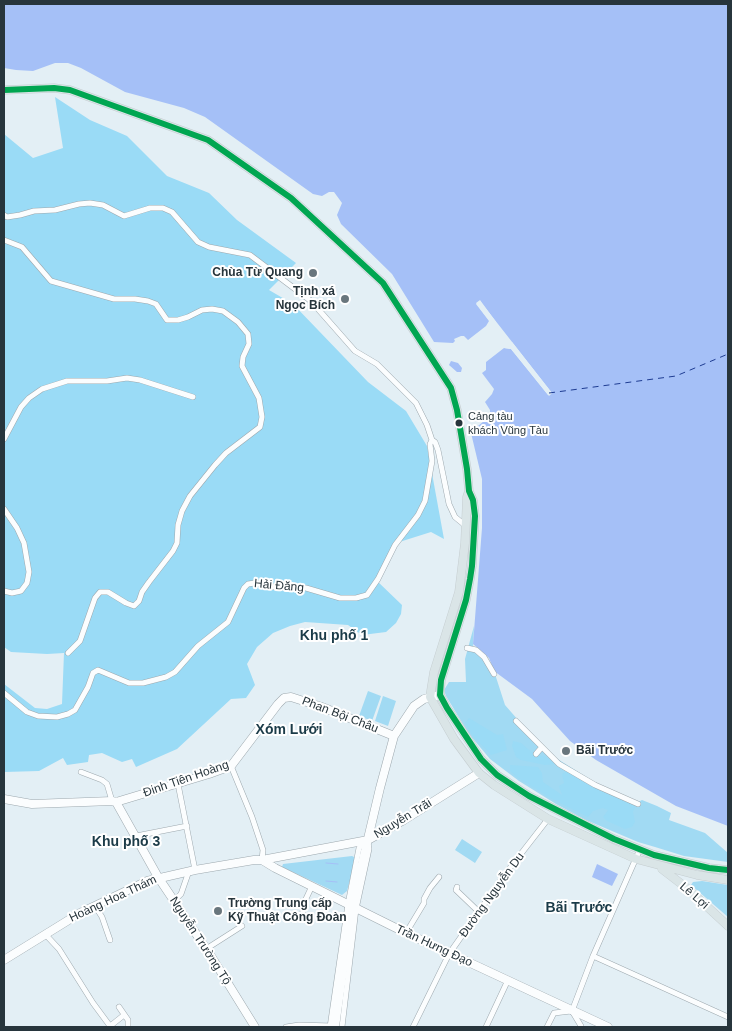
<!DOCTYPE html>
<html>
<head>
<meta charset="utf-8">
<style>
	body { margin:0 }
	#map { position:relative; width:732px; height:1031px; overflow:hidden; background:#e3eff5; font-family:Arial,sans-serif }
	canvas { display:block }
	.frame { position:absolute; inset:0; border:5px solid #27353c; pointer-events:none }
</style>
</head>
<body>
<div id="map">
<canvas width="732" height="1031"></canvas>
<div class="frame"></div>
</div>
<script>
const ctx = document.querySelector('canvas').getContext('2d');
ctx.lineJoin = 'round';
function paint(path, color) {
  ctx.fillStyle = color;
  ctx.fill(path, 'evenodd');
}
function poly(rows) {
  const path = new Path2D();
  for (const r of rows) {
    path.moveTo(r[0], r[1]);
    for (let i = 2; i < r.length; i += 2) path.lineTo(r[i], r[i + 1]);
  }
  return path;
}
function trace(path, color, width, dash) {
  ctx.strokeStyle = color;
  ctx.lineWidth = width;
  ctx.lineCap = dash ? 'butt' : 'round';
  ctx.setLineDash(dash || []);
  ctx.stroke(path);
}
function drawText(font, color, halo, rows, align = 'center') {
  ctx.font = font + ' Arial,sans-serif';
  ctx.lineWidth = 4;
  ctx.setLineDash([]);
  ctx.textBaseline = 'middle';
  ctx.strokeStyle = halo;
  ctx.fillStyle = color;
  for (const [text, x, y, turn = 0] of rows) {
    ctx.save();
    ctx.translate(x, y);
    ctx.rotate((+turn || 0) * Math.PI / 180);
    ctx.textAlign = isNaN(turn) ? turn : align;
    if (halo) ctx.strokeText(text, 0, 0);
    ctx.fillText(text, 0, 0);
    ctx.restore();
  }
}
const green = poly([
	[474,626,473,649,494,671,505,705,525,728,556,758,599,785,638,802,642,800,657,806,671,813,669,820,705,833,728,853,728,862,684,856,655,847,638,842,586,820,556,804,519,781,490,759,469,734,446,696,444,690,449,682,466,682,465,659],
	[368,691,381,696,372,721,359,716],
	[383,696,396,701,388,726,375,721],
	[462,839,482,852,475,863,455,850],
	[352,856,356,858,347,891,342,895,282,867,283,864],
	[702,881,728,885,728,917,691,885,693,882]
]);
const forest = poly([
	[55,97,90,120,127,136,167,176,209,193,237,220,296,263,269,290,293,304,368,382,406,411,427,446,444,539,431,532,393,544,376,580,402,605,401,614,396,623,386,632,362,635,348,625,305,622,290,626,273,633,257,647,247,664,255,685,246,698,231,699,177,749,136,767,132,759,122,762,102,753,89,755,88,762,67,765,63,758,39,771,4,772,4,684,35,708,47,709,62,704,64,653,47,654,11,652,4,647,4,134,33,158,63,148],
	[469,718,497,735,503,734,507,750,491,755,472,735,465,723],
	[513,741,521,743,535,755,545,756,555,764,545,765,521,760,516,757,512,746],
	[510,765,538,767,542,773,543,782,562,795,559,786,564,783,562,774,567,771,592,787,604,790,606,794,611,792,636,805,633,812,635,822,632,827,625,829,607,821,603,817,608,810,603,808,593,811,588,817,550,798,518,778,510,771]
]);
const water = poly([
	[4,4,728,4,728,826,676,806,596,760,570,741,532,699,494,671,489,658,473,644,482,528,482,479,471,433,472,431,490,416,490,410,485,402,492,394,494,389,482,373,486,370,486,362,504,348,511,349,548,395,552,393,480,301,476,304,489,321,486,326,468,340,464,336,461,336,454,339,455,341,453,343,434,342,392,274,341,224,337,215,342,203,334,192,329,192,322,196,313,194,205,117,184,108,125,92,81,68,68,63,55,63,33,71,16,70,4,68],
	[451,361,458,363,462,368,461,372,457,372,449,365],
	[597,864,618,874,612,886,592,877]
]);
const pier = poly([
	[480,300,496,322,494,324,479,304,491,320,491,323,476,303],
	[512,342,552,393,549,396,511,349,504,348,507,346,512,347,510,344]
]);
const stream = poly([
	[326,863,338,864],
	[326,881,337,882]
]);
const ferry = poly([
	[549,393,676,376,728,354]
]);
const street = poly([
	[4,215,7,217,20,215,34,211,55,210,79,204,90,203,103,205,124,216,150,208,163,208,172,212,198,242,209,247,250,255,311,301,355,351,377,364,416,403,427,425,432,440],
	[4,240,22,247,51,281,114,299,135,299,148,301,156,304,167,320,178,320,188,317,202,310,212,309,223,311,238,322,248,334,249,344,243,357,242,366,259,398,262,417,260,427,226,453,215,465,190,496,182,511,178,525,177,543,173,551,149,582,142,592,139,601,134,606,126,603,108,592,100,592,95,598,80,641,68,653],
	[4,439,21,407,29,398,42,389,67,381,107,381,127,378,140,380,193,397],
	[4,509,17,528,24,543,29,572,27,583,21,591,12,593,4,591],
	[467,648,476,650,484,657,494,674],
	[4,693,27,712,38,716,57,717,68,714,75,710,88,687,93,673,98,670,129,683,143,683,166,677,175,672,198,646,228,622,244,588,248,584,255,583,274,587,306,588,340,598,356,598,367,595,378,579,395,545,418,515,425,501,432,461,430,444,432,440,435,442,438,450,449,504,455,517,466,526],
	[516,721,559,764,595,785,638,804],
	[536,754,542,747],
	[231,766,252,817,263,850,262,860],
	[81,772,102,780,107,784,112,801],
	[178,784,195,870],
	[136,836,187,826],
	[457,887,456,890,479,912],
	[174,901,181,894,189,871],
	[95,906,102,917,110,940],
	[302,917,304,903,312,886],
	[406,933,424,903,424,899,430,888,439,877],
	[45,934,59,949,93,1003,110,1026],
	[206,949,242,926],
	[593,956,728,1017],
	[119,1007,128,1020,128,1027],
	[572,1011,593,956,640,849],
	[572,1011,581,1026,581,1027],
	[109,1027,124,1015],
	[286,1027,299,1025,332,1026],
	[330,1027,348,904,359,848,367,840],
	[342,1027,356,909,369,849,368,843],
	[413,1027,449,954,506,873,548,819],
	[486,1027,508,980],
	[547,1027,554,1013,571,1011]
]);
const secondary = poly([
	[4,799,32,804,112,801,116,802,209,774,231,766,278,704,284,698,291,697,322,707,394,736],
	[116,802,158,877,211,956,255,1027],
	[262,860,275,868,406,933,608,1027],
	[4,960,80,913,147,881,195,870,254,860,262,860,368,840,404,820,479,773],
	[335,1027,352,906,380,788,394,736,414,706,424,699,440,695]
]);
const primary = poly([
	[4,90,54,88,70,90,208,140,291,198,383,283,451,388,457,410,467,469,469,491,473,500,475,516,472,566,470,579,466,600,441,680,440,695,447,708,481,759,497,775,529,796,614,839,654,855,709,868,728,870],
	[469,491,467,497,465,543,459,592,434,672,430,697,454,739,479,773,494,785,548,819,636,859,697,875,728,880],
	[662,869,688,889,728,926]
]);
const bus1 = poly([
	[4,90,54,88,70,90,208,140,291,198,383,283,451,388,457,410,467,469,469,491,473,500,475,516,472,566,470,579,466,600,441,680,440,695,447,708,481,759,497,775,529,796,614,839,654,855,709,868,728,870]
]);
const markers = [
	[313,273,5,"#69767d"],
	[345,299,5,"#69767d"],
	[459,423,4.5,"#27353c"],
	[566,751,5,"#69767d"],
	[218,911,5,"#69767d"]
];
const busNames = [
	["Cảng tàu",468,417],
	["khách Vũng Tàu",468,431]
];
const poiNames = [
	["Chùa Từ Quang",303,273],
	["Tịnh xá",335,292],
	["Ngọc Bích",335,306],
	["Bãi Trước",576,751,"left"],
	["Trường Trung cấp",228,904,"left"],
	["Kỹ Thuật Công Đoàn",228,918,"left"]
];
const streetNames = [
	["Hải Đăng",279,586,5],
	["Phan Bội Châu",340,715,21],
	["Đinh Tiên Hoàng",186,779,-19],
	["Nguyễn Trãi",403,819,-31],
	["Đường Nguyễn Du",492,895,-54],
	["Lê Lợi",694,896,41],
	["Hoàng Hoa Thám",113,899,-25],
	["Nguyễn Trường Tộ",200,941,57],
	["Trần Hưng Đạo",434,946,25]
];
const neighbourhoodNames = [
	["Khu phố 1",334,636],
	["Xóm Lưới",289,730],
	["Khu phố 3",126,842],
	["Bãi Trước",579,908]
];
paint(green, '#a1daf3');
paint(forest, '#9adbf6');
paint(water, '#a5c0f7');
paint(pier, '#e3eff5');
trace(stream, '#a5c0f7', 1);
trace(ferry, '#1e3c92', 1, [6, 5]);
trace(street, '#9da8ae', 6);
trace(secondary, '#9da8ae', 9);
trace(primary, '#c5cdd0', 9);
trace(street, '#fbfdfe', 5);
trace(secondary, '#fbfdfe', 8);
trace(primary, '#dae5e7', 8);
trace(bus1, '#00a651', 6);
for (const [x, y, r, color] of markers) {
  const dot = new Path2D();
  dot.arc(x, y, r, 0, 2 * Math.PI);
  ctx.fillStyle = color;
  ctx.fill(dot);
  trace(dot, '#fff', 2);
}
drawText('11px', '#27353c', '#fff', busNames, 'left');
drawText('bold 12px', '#27353c', '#fff', poiNames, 'right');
drawText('12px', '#27353c', '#fff', streetNames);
drawText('bold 14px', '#1b3b48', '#fff', neighbourhoodNames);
</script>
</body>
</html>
